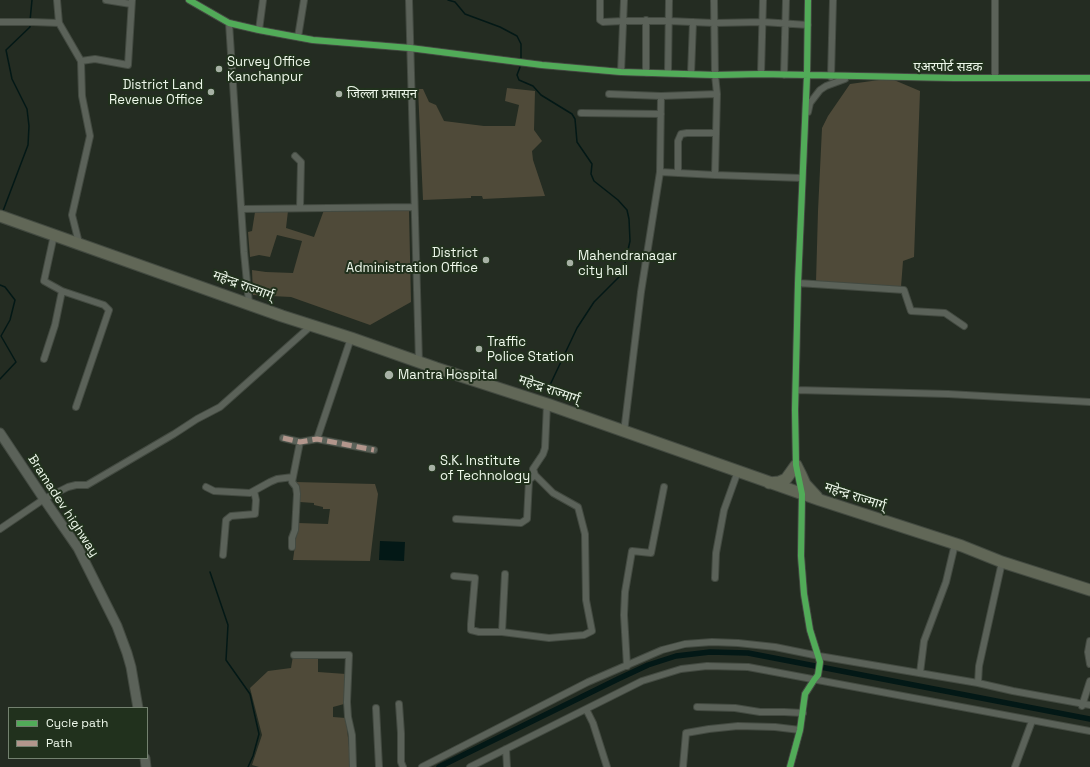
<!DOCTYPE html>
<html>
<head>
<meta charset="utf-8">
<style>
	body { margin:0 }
	#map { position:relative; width:1090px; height:767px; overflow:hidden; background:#242c22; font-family:"Space Grotesk",sans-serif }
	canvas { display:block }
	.legend { position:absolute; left:8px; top:707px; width:140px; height:52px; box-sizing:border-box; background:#21311d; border:1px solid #73816f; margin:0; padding:5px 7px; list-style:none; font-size:12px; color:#eef8eb }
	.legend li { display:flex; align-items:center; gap:8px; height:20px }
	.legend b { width:20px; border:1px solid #73816f }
</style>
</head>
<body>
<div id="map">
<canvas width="1090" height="767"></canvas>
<ul class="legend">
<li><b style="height:5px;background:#51ab58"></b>Cycle path</li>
<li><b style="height:5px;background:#b2968c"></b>Path</li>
</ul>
</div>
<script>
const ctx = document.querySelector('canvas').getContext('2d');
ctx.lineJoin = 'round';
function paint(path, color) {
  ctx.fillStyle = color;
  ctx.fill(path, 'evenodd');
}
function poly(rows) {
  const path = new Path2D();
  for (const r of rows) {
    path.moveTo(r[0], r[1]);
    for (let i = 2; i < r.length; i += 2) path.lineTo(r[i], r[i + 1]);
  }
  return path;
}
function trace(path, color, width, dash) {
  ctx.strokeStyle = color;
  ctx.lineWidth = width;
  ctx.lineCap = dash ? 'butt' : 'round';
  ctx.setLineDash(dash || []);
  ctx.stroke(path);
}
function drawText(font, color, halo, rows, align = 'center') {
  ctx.font = font + ' "Space Grotesk","Noto Sans Devanagari",sans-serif';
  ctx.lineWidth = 4;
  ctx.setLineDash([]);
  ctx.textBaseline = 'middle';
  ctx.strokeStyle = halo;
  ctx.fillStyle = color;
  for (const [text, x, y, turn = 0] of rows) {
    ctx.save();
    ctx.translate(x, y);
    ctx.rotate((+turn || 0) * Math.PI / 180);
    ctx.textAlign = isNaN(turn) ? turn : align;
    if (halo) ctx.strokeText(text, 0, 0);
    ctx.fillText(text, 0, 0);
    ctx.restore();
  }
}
const green = poly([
	[886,79,894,80,920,91,914,257,903,261,901,287,816,282,818,211,822,128,828,116,850,84],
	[507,88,535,91,534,130,542,141,532,151,533,160,545,196,483,199,482,196,471,196,471,198,423,200,418,89,423,89,429,102,436,105,444,121,484,126,515,126,519,105,505,101],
	[324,210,409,211,411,302,370,325,291,297,253,295,252,270,266,272,293,273,302,241,277,235,270,257,259,255,250,257,248,232,252,231,255,212,288,211,286,228,314,237],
	[295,482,375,484,378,494,370,561,293,560,298,523,328,524,330,509,323,509,323,507,314,505,314,503,300,502],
	[293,656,318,657,318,672,346,674,344,704,333,707,333,717,346,718,351,767,259,767,252,765,262,735,250,688,268,671,291,668]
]);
const water = poly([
	[380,541,405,542,404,561,379,560]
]);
const stream = poly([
	[448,0,455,2,465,14,500,27,517,36,521,44,521,60],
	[30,21,32,0],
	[520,67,517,75,519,80,533,86,541,95,572,114,575,119,577,142,592,164,591,174,594,181,618,200,627,210,629,219,630,241,625,263,620,276,594,302,577,328,550,385],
	[3,211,28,145,29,126,27,109,12,79,6,50,30,27,30,24],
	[0,285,5,287,15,300,10,320,1,336,16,362,0,379],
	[210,572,228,625,226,660,250,694,259,734,253,756,248,767]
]);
const canal = poly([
	[439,767,618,679,648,665,676,656,710,652,748,653,1090,719]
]);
const street = poly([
	[57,0,59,23],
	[106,0,131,4],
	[189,0,229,23,259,30,313,40,410,48,542,65,621,72,715,75,761,74,954,78,1090,78],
	[409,0,419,362],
	[600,0,600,20,603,22,623,21,669,21,714,23,763,22,808,25],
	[714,0,715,75,717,94,715,175],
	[995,0,995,78],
	[0,22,33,22,59,23,81,61],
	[229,23,244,252,249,303],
	[259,30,263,0],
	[298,37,304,0],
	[621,72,624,0],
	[646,73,646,20],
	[668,73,669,0],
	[691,74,693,22],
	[761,74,763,0],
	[784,75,786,0],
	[831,77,833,0],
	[609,94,661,96],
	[808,112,810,103,820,90,826,86,845,79],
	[581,113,661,114],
	[295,156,301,162,300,208],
	[660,172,661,96,717,94],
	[678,173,678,141,681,134,687,133,716,133],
	[242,209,414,207],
	[54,235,44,281,62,291,104,305,109,310,76,407],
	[79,243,72,215,90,136,82,96,81,61,95,59,128,65,132,0],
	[798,283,904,290,911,311,945,313,964,326],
	[44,359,55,325,62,291],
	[796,390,948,394,1090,402],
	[624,432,641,292,660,172,715,175,802,178],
	[283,438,300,442,317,439,374,450],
	[317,439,351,338],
	[796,466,795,410,798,283,807,76,808,0],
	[206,487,214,491,250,493,270,482,277,479,293,477,300,442],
	[456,519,521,523,527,519,529,480,535,475],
	[0,529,44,499,68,487,76,485,87,485,174,434,197,419,220,407,312,325],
	[292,547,292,538,295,530,297,494,296,487,292,482,293,477],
	[223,555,226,520,231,516,255,514,256,500,254,491],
	[454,576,475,578,471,624,471,630,479,632,502,632,549,638,584,635,592,631,586,600,585,534,578,507,553,493,535,475,533,469,543,454,545,448,547,404],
	[715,578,716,553,724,510,738,471],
	[502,632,505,574],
	[1090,641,1088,652,1090,664],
	[294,655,349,655,347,702,348,717,352,735,353,767],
	[627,666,624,615,625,592,632,551,651,553,664,487],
	[920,673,924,641,946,582,955,544],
	[978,683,979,666,1002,562],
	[399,704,401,733,401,762,403,767],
	[1082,706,1090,681],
	[697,707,735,708,760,712,784,712,803,713],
	[376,708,379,767],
	[586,709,593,723,607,767],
	[506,749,507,767],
	[422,767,588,682,662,650,685,644,712,642,738,643,775,647,819,656,978,683,1013,691,1090,705],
	[470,767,642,681,681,669,707,666,748,667,1090,731],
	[683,767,686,733,709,729,738,726,775,727,800,730],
	[790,767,800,730,805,694,814,680,818,675,820,662,810,630,804,594,801,556,802,494,799,479],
	[1015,767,1032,721]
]);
const secondary = poly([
	[0,433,44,499,78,548,117,626,127,653,131,667,138,708],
	[145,758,146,767]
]);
const highway = poly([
	[0,216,282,316,351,338,436,368,547,404,820,500,962,546,1002,562,1090,590],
	[769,483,779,482,786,479,796,465,801,475,805,484,817,497]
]);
const quiet = poly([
	[283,438,300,442,317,439,374,450]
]);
const cycleway = poly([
	[189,0,229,23,259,30,313,40,410,48,542,65,621,72,715,75,761,74,954,78,1090,78],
	[790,767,800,730,805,694,814,680,818,675,820,662,810,630,804,594,801,556,802,494,796,465,795,410,798,283,807,76,808,0]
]);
const markers = [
	[219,69,4,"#a7b1a5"],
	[211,92,4,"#a7b1a5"],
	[339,94,4,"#a7b1a5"],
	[486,260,4,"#a7b1a5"],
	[570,263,4,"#a7b1a5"],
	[479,349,4,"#a7b1a5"],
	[389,375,5,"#a7b1a5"],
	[432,468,4,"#a7b1a5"]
];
const poiNames = [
	["Survey Office",227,62],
	["Kanchanpur",227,77],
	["District Land",203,85,"right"],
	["Revenue Office",203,100,"right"],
	["जिल्ला प्रसासन",347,94],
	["District",478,253,"right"],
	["Administration Office",478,268,"right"],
	["Mahendranagar",578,256],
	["city hall",578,271],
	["Traffic",487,342],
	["Police Station",487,357],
	["Mantra Hospital",398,375],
	["S.K. Institute",440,461],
	["of Technology",440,476]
];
const streetNames = [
	["एअरपोर्ट सडक",948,67],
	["महेन्द्र राज्मार्ग्",243,286,20],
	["महेन्द्र राज्मार्ग्",549,390,19],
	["महेन्द्र राज्मार्ग्",855,497,18],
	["Bramadev highway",63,506,57]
];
paint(green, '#4f4a39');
paint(water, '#031816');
trace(stream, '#031816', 1.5);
trace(canal, '#031816', 5.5);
trace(street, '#434a41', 8);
trace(secondary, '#434a41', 11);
trace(highway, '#434a41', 13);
trace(street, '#5b6259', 6);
trace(secondary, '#5b6259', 9);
trace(highway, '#616757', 11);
trace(quiet, '#b2968c', 5, [10, 5]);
trace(cycleway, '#51ab58', 6);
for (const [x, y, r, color] of markers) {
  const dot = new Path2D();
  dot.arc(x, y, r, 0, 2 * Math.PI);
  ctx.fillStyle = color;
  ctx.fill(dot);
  trace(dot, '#21311d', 1.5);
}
drawText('13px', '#eef8eb', '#21311d', poiNames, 'left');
drawText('13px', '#eef8eb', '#21311d', streetNames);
</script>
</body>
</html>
